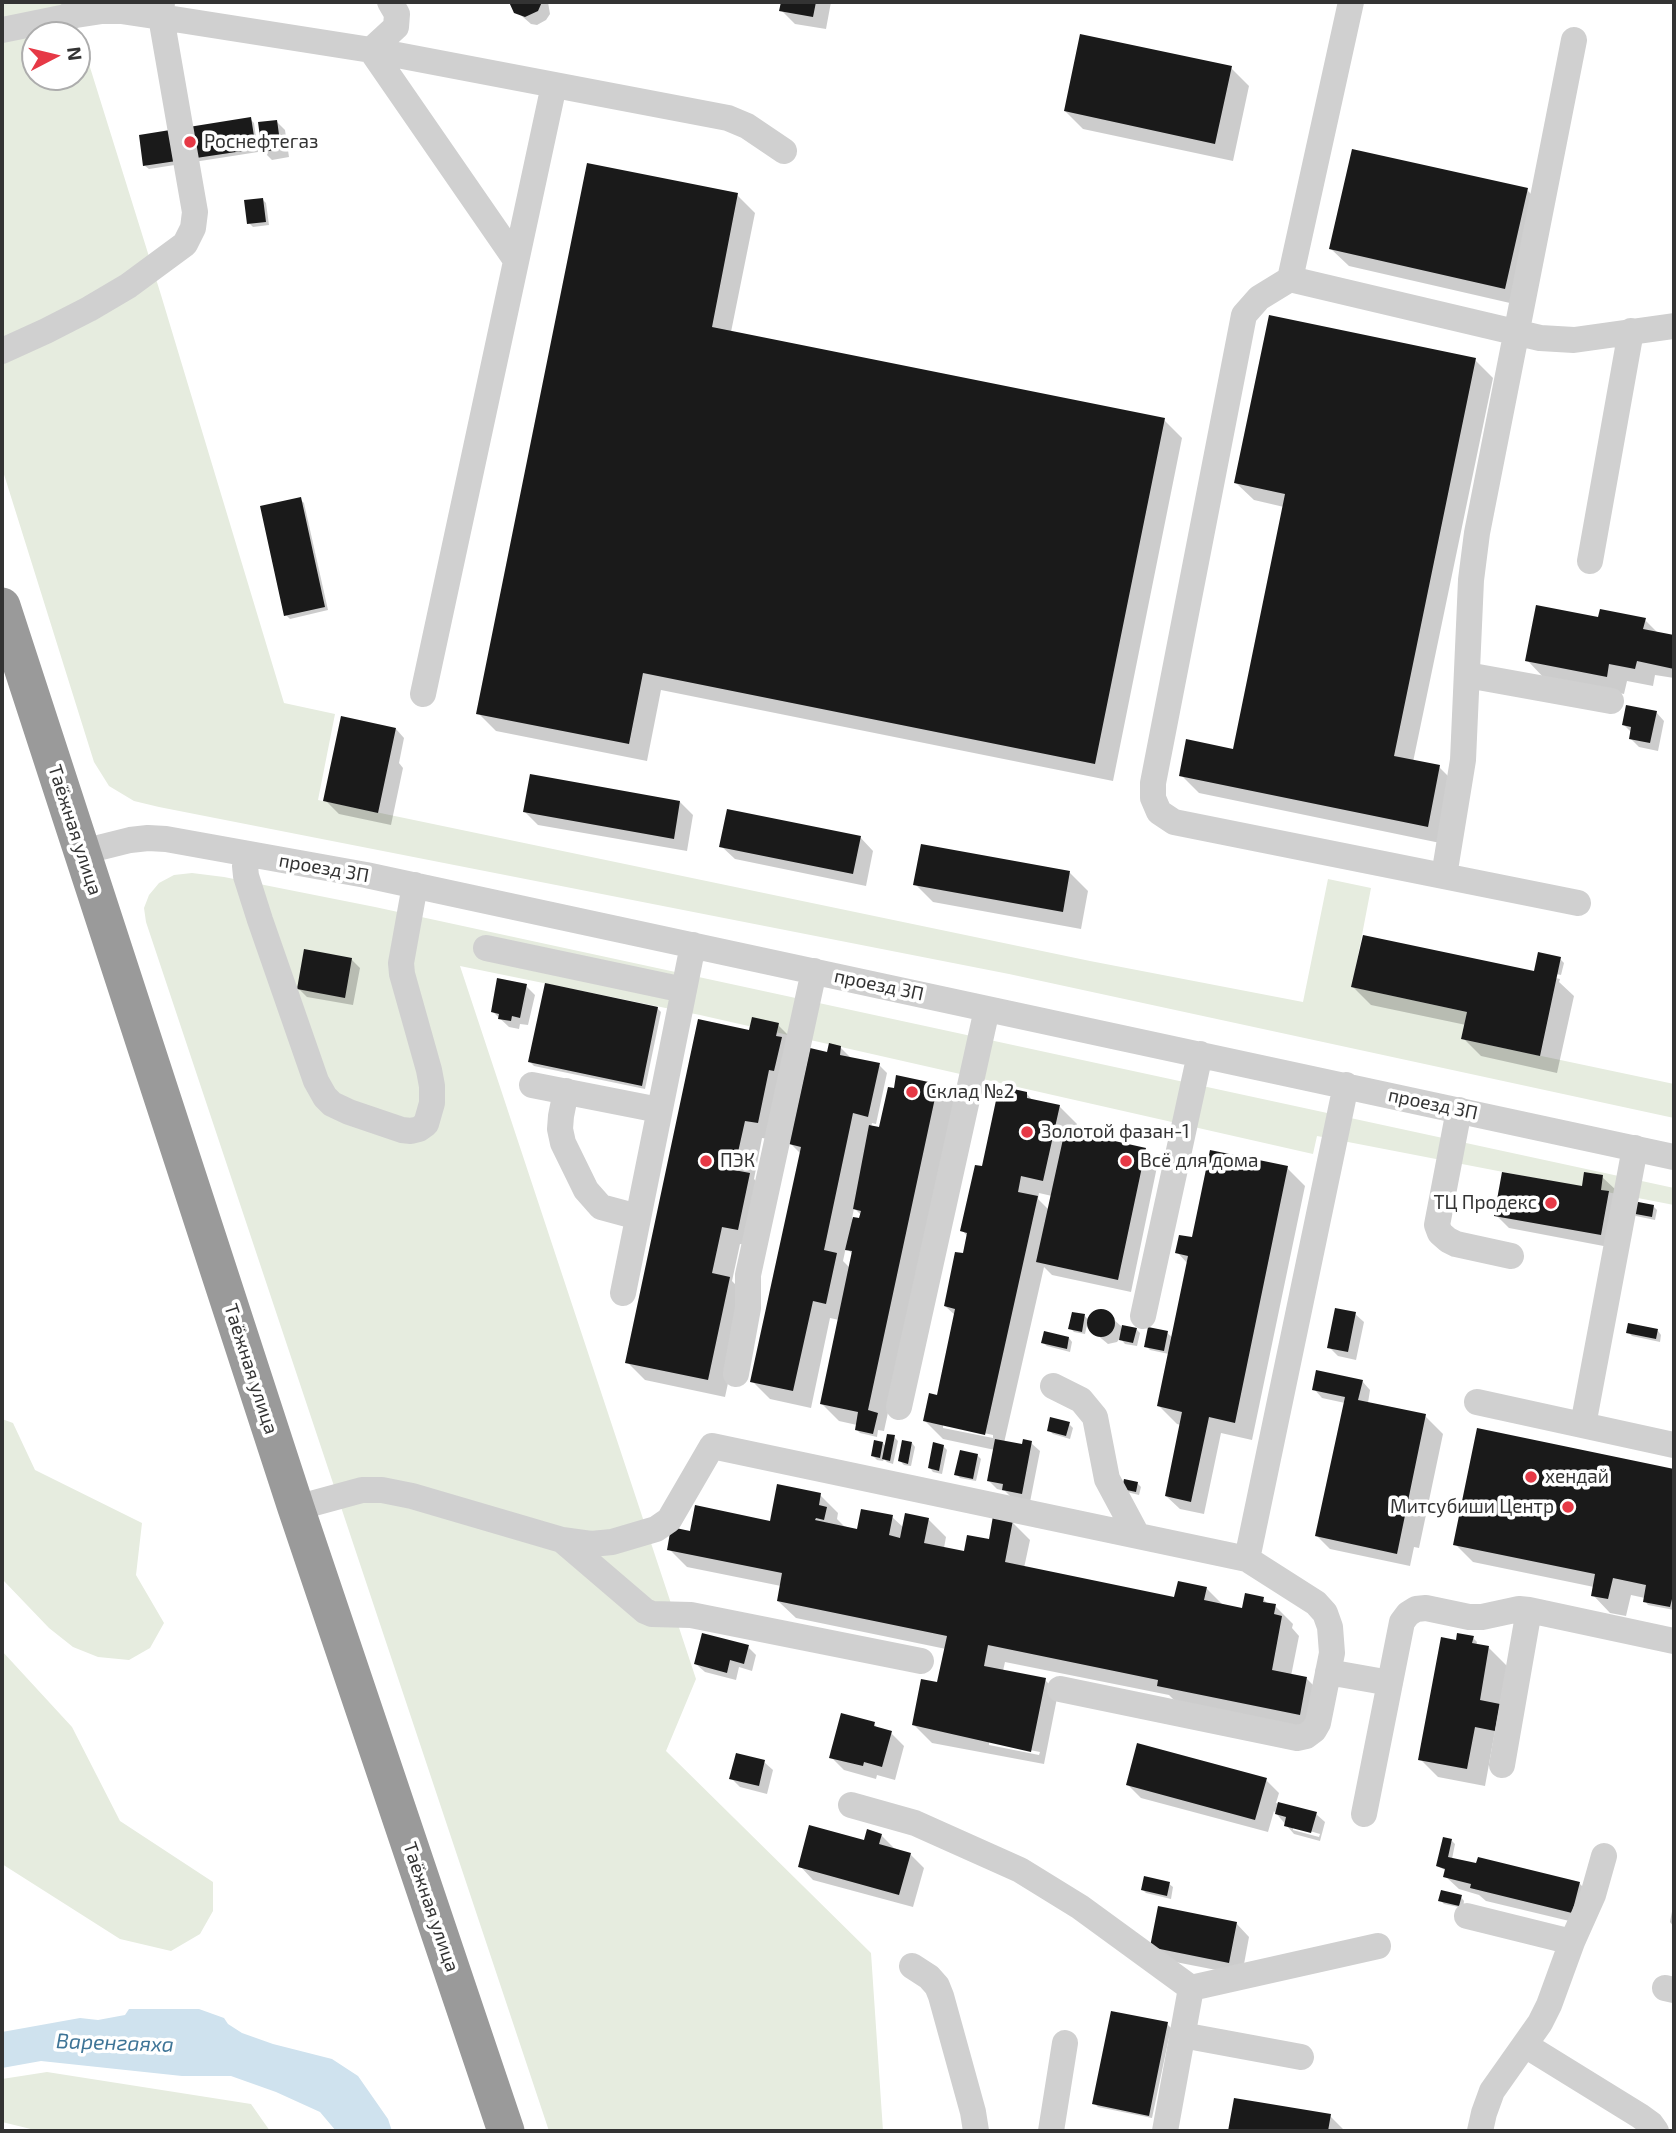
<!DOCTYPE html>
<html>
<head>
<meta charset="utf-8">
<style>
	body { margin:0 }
	#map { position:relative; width:1676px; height:2133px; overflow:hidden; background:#fff; font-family:"Exo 2",sans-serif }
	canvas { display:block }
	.frame { position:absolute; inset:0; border:4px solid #333; pointer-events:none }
	.north { position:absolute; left:21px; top:21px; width:70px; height:70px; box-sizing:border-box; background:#fff; border:2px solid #adadad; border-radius:50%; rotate:83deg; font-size:19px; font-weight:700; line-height:28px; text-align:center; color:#333 }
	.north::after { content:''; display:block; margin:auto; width:24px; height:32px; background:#e63946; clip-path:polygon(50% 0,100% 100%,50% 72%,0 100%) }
</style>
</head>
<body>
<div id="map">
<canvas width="1676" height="2133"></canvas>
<div class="frame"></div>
<div class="north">N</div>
</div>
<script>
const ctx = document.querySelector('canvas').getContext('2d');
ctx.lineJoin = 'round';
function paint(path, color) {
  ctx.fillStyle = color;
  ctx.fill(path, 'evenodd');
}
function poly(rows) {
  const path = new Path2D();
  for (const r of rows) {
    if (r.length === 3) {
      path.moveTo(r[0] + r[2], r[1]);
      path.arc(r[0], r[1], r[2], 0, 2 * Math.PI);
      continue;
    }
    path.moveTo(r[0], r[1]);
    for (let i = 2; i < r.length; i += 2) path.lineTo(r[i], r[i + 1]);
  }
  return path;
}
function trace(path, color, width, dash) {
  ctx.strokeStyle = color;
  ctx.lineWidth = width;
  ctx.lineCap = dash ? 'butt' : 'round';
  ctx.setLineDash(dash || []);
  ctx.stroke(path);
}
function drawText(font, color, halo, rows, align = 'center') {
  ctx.font = font + ' "Exo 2",sans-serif';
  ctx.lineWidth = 7;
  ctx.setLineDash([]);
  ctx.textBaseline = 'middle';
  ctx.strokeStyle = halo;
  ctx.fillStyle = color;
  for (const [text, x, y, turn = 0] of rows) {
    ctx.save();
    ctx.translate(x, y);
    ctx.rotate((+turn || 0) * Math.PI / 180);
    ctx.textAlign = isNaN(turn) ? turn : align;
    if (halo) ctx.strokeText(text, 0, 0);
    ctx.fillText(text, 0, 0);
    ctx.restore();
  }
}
const green = poly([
	[2,2,61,2,79,32,161,295,284,703,335,714,318,800,1090,961,1303,1002,1328,879,1371,888,1352,987,1467,1012,1461,1039,1674,1084,1674,1118,1009,974,159,807,134,801,109,786,94,762,2,468],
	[35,35,77,35,77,77,35,77],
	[192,873,224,877,375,907,1674,1188,1674,1205,1317,1136,1313,1154,700,1015,460,966,696,1679,666,1751,871,1953,883,2131,549,2131,146,922,144,908,149,895,159,883,174,875],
	[2,1419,13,1423,35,1470,142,1523,136,1575,164,1623,150,1648,129,1660,98,1657,73,1647,49,1628,2,1579],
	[2,1651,72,1727,120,1821,213,1882,213,1911,200,1934,171,1951,120,1939,2,1864],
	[47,2072,251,2104,270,2131,39,2131,2,2122,2,2079]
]);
const water = poly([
	[129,2009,199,2009,224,2018,228,2024,242,2033,273,2044,332,2059,358,2076,388,2119,392,2131,336,2131,320,2112,276,2092,231,2076,182,2076,41,2061,2,2068,2,2032,80,2018,98,2020,125,2015]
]);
const shadow = poly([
	[511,2,548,2,550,14,546,20,537,25,531,24,516,11],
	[783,2,831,2,826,29,795,24,781,10],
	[1231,68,1249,86,1233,161,1083,129,1065,111],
	[250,119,254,123,258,152,149,169,145,166],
	[277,122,285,130,289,157,272,160,263,151],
	[1527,190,1545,208,1523,306,1349,266,1331,249],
	[737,195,755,213,731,332,1164,420,1182,438,1113,781,661,690,647,761,496,731,478,713],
	[262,199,266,203,269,225,253,227,249,223],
	[1475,360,1493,378,1413,762,1439,767,1457,785,1445,844,1199,793,1181,775,1234,751,1284,507,1254,500,1236,483],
	[300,499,304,503,328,610,290,619,286,615],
	[1599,619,1645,620,1659,634,1674,637,1674,678,1655,675,1653,686,1627,681,1624,694,1544,678,1527,660],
	[1656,712,1664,721,1658,751,1639,747,1631,739,1632,733,1624,725],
	[396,729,404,738,399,763,403,768,391,825,339,814,325,800],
	[680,802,693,815,687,851,538,825,525,812],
	[860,837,873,851,866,886,735,859,721,846],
	[1070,873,1088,891,1081,929,933,902,915,884],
	[1364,937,1560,979,1559,982,1574,996,1557,1073,1481,1056,1463,1038,1466,1025,1371,1005,1353,987],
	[351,959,360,968,353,1005,307,997,298,988],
	[1560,959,1564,963,1561,975,1538,970],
	[526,986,535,995,528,1025,520,1024,519,1029,509,1027,492,1011],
	[657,1008,661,1012,645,1089,534,1066,530,1062],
	[778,1025,796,1043,775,1140,762,1138,754,1179,767,1192,755,1247,740,1244,732,1281,747,1296,725,1397,645,1380,627,1362,751,1032],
	[840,1047,852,1059,879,1065,887,1073,876,1124,872,1123,871,1127,880,1129,937,1085,955,1103,884,1431,878,1430,877,1437,860,1433,857,1430,857,1425,839,1421,821,1403,839,1320,830,1318,811,1408,770,1399,752,1381,801,1154,791,1144,829,1054],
	[854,1208,862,1216,861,1220,852,1219],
	[846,1247,853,1255,850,1268,843,1261],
	[1027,1094,1033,1101,1059,1106,1077,1124,1075,1134,1145,1149,1158,1162,1131,1292,1052,1275,1044,1267,1004,1443,1023,1446,1031,1443,1040,1451,1030,1502,1012,1498,1005,1491,997,1489,989,1481,995,1450,943,1439,925,1421,938,1397,956,1316,945,1306,964,1256,968,1237,962,1230,1010,1096],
	[1039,1193,1052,1196,1049,1210,1038,1199],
	[943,1424,993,1435,993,1438,943,1428],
	[1287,1168,1305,1186,1252,1440,1221,1433,1204,1514,1180,1509,1166,1496,1181,1425,1177,1424,1159,1406,1169,1354,1150,1350,1146,1346,1167,1333,1173,1338,1188,1264,1177,1252],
	[1602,1177,1616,1190,1614,1248,1509,1228,1496,1215,1583,1188],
	[1653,1206,1657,1210,1655,1220,1636,1216,1632,1213],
	[1104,1311,1121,1326,1122,1334,1136,1329,1140,1333,1137,1346,1125,1344,1120,1338,1117,1342,1108,1344,1090,1329,1089,1320,1094,1312],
	[1355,1314,1364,1322,1356,1360,1338,1356,1329,1347],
	[1085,1316,1088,1320,1085,1334,1074,1332,1070,1328],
	[1658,1331,1661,1335,1660,1342,1632,1336,1628,1332],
	[1069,1338,1072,1342,1070,1352,1047,1346,1043,1343],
	[1362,1381,1370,1390,1368,1403,1425,1416,1443,1434,1419,1548,1414,1547,1410,1566,1330,1549,1317,1536,1345,1403,1322,1398,1314,1389],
	[1069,1424,1073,1428,1070,1439,1053,1434,1049,1430],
	[1479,1430,1674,1471,1674,1610,1648,1605,1645,1601,1645,1598,1631,1595,1626,1616,1610,1613,1593,1595,1594,1587,1473,1562,1455,1544],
	[894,1437,898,1441,893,1464,887,1462,884,1459,883,1461,877,1460,873,1456,883,1443,886,1447],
	[912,1443,915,1447,911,1466,904,1465,900,1461],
	[943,1446,947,1450,942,1474,933,1472,930,1468],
	[977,1455,981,1459,976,1481,960,1478,956,1474],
	[1137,1483,1141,1487,1139,1495,1127,1492,1124,1489],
	[820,1495,838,1513,837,1519,844,1526,859,1531,892,1517,904,1528,928,1519,946,1537,944,1548,965,1553,990,1541,1012,1522,1030,1540,1024,1568,1176,1599,1206,1588,1224,1606,1244,1610,1263,1599,1269,1605,1275,1606,1293,1624,1292,1628,1299,1636,1291,1676,1307,1679,1325,1697,1317,1732,1177,1703,1169,1695,1005,1662,1003,1671,1045,1680,1058,1693,1044,1764,932,1743,914,1725,939,1684,946,1649,796,1618,778,1601,781,1586,687,1567,669,1549,691,1533,771,1523],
	[989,1742,1040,1752,1039,1755,989,1745],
	[1473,1638,1477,1642,1476,1646,1489,1648,1507,1666,1485,1786,1438,1777,1420,1759,1461,1643],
	[748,1647,756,1655,752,1671,739,1667,736,1680,705,1672,696,1664],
	[874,1724,879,1730,891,1733,904,1746,895,1780,877,1775,876,1779,844,1770,831,1757],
	[764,1762,773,1770,767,1794,740,1787,731,1778],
	[1266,1780,1279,1793,1276,1803,1316,1814,1325,1822,1320,1841,1294,1834,1274,1811,1268,1832,1141,1798,1128,1785],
	[1293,1826,1320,1834,1319,1837,1293,1830],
	[881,1835,894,1848,910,1854,924,1868,913,1907,813,1880,800,1866],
	[1452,1841,1455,1844,1452,1859,1579,1883,1593,1897,1586,1925,1486,1901,1479,1895,1459,1889,1445,1876,1447,1871,1437,1866],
	[1169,1884,1173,1887,1171,1899,1146,1893,1143,1890],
	[1461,1897,1464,1901,1463,1908,1444,1904,1440,1900],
	[1674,1901,1674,1927,1670,1922],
	[1236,1923,1249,1937,1242,1975,1165,1960,1152,1947],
	[1167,2024,1171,2028,1152,2118,1098,2107,1094,2103],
	[1235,2100,1330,2116,1343,2129,1343,2131,1230,2131]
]);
const building = poly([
	[509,2,542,2,538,11,525,17,514,13],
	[781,2,816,2,813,17,779,11],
	[1080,34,1232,66,1215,144,1064,111],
	[251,117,256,149,143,166,139,135],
	[277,120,281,149,262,152,258,122],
	[1352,149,1528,188,1505,289,1329,249],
	[587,163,738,193,712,327,1165,418,1095,764,643,673,629,744,476,714],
	[263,198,266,222,247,224,244,200],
	[1269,315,1476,358,1394,756,1440,765,1428,827,1179,776,1186,739,1233,749,1285,494,1234,483],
	[301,497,325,607,284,616,260,506],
	[1536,605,1598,617,1600,609,1646,618,1643,629,1674,635,1674,669,1637,661,1635,669,1609,664,1607,677,1525,661],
	[1626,705,1657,711,1650,743,1629,739,1631,727,1622,725],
	[341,716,396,728,378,813,323,801],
	[530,774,680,801,674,839,523,812],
	[727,809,861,836,853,874,719,847],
	[921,844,1070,871,1063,912,913,885],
	[1363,935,1534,971,1538,952,1561,957,1540,1056,1461,1039,1467,1012,1351,987],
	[304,949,352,958,345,998,297,989],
	[497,978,527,984,520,1018,512,1016,511,1021,498,1019,499,1014,491,1012],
	[545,983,658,1007,642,1086,528,1062],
	[752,1017,779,1023,776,1036,782,1037,774,1071,769,1070,758,1123,745,1121,734,1170,750,1173,738,1230,722,1227,712,1273,730,1277,708,1380,625,1363,698,1019,749,1030],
	[829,1043,841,1046,840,1055,880,1063,868,1117,853,1113,824,1250,837,1253,826,1304,813,1301,793,1391,750,1382,801,1147,789,1144,810,1048,827,1052],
	[896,1075,938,1084,868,1410,878,1413,873,1434,855,1430,858,1412,820,1404,852,1251,845,1250,853,1217,859,1218,861,1211,853,1209,869,1125,879,1127,888,1087,894,1088],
	[1009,1088,1027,1092,1027,1098,1060,1105,1043,1181,1021,1176,1018,1192,1038,1196,985,1435,923,1421,929,1393,937,1395,955,1309,944,1306,955,1252,963,1253,967,1233,960,1231,975,1165,982,1166,998,1091,1008,1094],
	[1065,1130,1146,1148,1118,1280,1036,1262],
	[1210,1150,1288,1166,1235,1423,1209,1417,1191,1502,1165,1496,1182,1412,1157,1406,1188,1256,1175,1253,1179,1235,1192,1237],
	[1502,1172,1582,1186,1584,1172,1603,1175,1601,1190,1609,1191,1601,1235,1494,1216],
	[1633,1201,1654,1205,1652,1217,1630,1213],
	[1335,1308,1356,1312,1348,1352,1327,1348],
	[1101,1323,14],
	[1072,1312,1085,1314,1082,1332,1068,1329],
	[1628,1323,1658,1329,1656,1339,1626,1333],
	[1122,1325,1137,1328,1133,1343,1119,1340],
	[1148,1327,1168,1331,1164,1351,1144,1347],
	[1044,1331,1069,1337,1067,1349,1041,1343],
	[1316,1370,1363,1380,1358,1400,1426,1414,1397,1554,1315,1536,1345,1397,1312,1390],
	[1050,1417,1070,1422,1066,1436,1047,1431],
	[1477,1428,1674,1469,1674,1591,1670,1607,1643,1602,1646,1585,1613,1578,1608,1599,1591,1596,1595,1574,1453,1545],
	[887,1434,895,1435,890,1461,882,1459],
	[995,1439,1022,1444,1023,1439,1032,1441,1022,1494,1002,1490,1003,1484,987,1481],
	[874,1440,883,1442,880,1458,871,1456],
	[902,1440,912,1442,908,1464,898,1461],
	[933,1442,944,1445,939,1471,928,1468],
	[960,1450,978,1454,973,1479,954,1475],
	[1124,1479,1138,1482,1136,1492,1122,1489],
	[777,1484,821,1493,819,1505,827,1507,824,1520,816,1518,815,1520,857,1529,861,1509,893,1515,889,1535,900,1538,905,1513,929,1518,924,1543,964,1551,967,1535,989,1539,993,1516,1013,1520,1005,1562,1174,1597,1178,1581,1207,1587,1204,1600,1242,1608,1245,1593,1264,1597,1263,1602,1276,1604,1274,1614,1282,1616,1272,1670,1307,1677,1300,1715,1157,1686,1158,1680,988,1645,984,1666,1046,1678,1031,1752,912,1725,921,1679,937,1682,947,1636,777,1601,782,1573,667,1550,671,1527,690,1531,695,1505,770,1521],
	[702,1633,749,1645,744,1664,730,1660,727,1673,694,1664],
	[1457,1633,1474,1636,1472,1643,1489,1646,1480,1700,1500,1704,1495,1731,1475,1727,1467,1769,1418,1760,1441,1637,1456,1640],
	[841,1713,875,1722,874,1726,892,1731,882,1767,864,1762,863,1766,829,1758],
	[1137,1743,1267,1778,1255,1820,1126,1785],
	[736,1753,765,1760,759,1786,729,1779],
	[1278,1802,1317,1812,1311,1833,1284,1826,1286,1817,1275,1814],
	[809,1825,864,1840,867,1829,882,1834,879,1844,911,1853,899,1895,798,1867],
	[1443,1837,1452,1839,1448,1857,1476,1863,1478,1857,1580,1882,1572,1913,1470,1888,1471,1884,1443,1877,1445,1869,1436,1866],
	[1144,1876,1170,1882,1167,1896,1141,1890],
	[1441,1890,1462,1895,1459,1906,1438,1901],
	[1158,1906,1237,1922,1229,1963,1150,1947],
	[1111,2011,1168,2022,1149,2116,1092,2104],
	[1234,2098,1331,2114,1328,2131,1228,2131]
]);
const minor = poly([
	[390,2,397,14,396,27,371,50,516,260],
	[1351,2,1290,279,1540,338,1574,340,1674,326],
	[76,15,102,11,121,11,161,17,371,50,728,118,747,126,784,151],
	[2,30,76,15,74,2],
	[1290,279,1259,298,1244,315,1153,783,1153,798,1159,812,1174,822,1578,903],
	[2,351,46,331,89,309,128,286,185,244,193,228,195,212,161,17,162,2],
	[1590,561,1631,331],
	[1467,675,1611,701],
	[423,694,554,85],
	[82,852,130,840,148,838,166,839,366,875,1674,1157],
	[248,854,245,866,246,876,260,920,316,1081,325,1097,332,1104,349,1112,402,1130,411,1131,419,1129,426,1124,432,1103,432,1086,429,1070,402,974,401,963,415,885],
	[1444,876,1463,760,1471,580,1477,533,1574,40],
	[486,948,684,990],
	[532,1085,659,1110],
	[566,1091,561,1116,560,1129,563,1143,586,1190,601,1207,638,1217],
	[1459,1110,1437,1225,1440,1233,1448,1240,1456,1244,1511,1256],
	[623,1293,693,945],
	[1143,1316,1200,1054],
	[736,1374,748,1308,748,1275,814,971],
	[1053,1386,1081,1400,1095,1417,1107,1479,1137,1535],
	[1477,1402,1674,1445],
	[899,1407,987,1009],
	[1583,1425,1635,1148],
	[296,1508,362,1490,382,1490,412,1496,562,1540,591,1544,612,1542,656,1529,669,1520,712,1446,1247,1559,1316,1603,1325,1613,1330,1627,1332,1653,1318,1723,1314,1730,1306,1736,1297,1738,1060,1689],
	[562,1540,645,1611,652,1614,691,1615,921,1661],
	[1247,1559,1346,1085],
	[1328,1672,1390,1683],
	[1502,1765,1529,1610],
	[851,1805,915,1823,1020,1870,1080,1907,1191,1988,1165,2131],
	[1364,1814,1402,1622,1408,1614,1416,1609,1426,1608,1469,1617,1482,1617,1519,1609,1529,1610,1674,1641],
	[1467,1916,1572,1942],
	[912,1966,929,1977,937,1986,941,1996,973,2112,976,2131],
	[1191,1988,1378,1946],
	[1665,1988,1674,1990],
	[1182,2035,1301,2057],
	[1525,2045,1640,2116,1651,2124,1656,2131],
	[1051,2131,1065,2043],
	[1480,2131,1484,2113,1492,2091,1540,2023,1549,2005,1572,1942,1593,1895,1604,1856]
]);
const highway = poly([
	[2,606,296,1508,506,2131]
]);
const markers = [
	[190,142,7,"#e63946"],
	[912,1092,7,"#e63946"],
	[1027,1132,7,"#e63946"],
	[706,1161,7,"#e63946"],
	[1126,1161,7,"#e63946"],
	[1551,1203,7,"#e63946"],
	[1531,1477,7,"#e63946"],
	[1568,1507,7,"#e63946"]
];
const poiNames = [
	["Роснефтегаз",204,142],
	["Склад №2",926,1092],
	["Золотой фазан-1",1041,1132],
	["ПЭК",720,1161],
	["Всё для дома",1140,1161],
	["ТЦ Продекс",1537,1203,"right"],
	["хендай",1545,1477],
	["Митсубиши Центр",1554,1507,"right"]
];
const streetNames = [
	["Таёжная улица",75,830,72],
	["проезд 3П",324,868,10],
	["проезд 3П",879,985,12],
	["проезд 3П",1433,1104,12],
	["Таёжная улица",251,1369,72],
	["Таёжная улица",431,1907,71]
];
const waterNames = [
	["Варенгаяха",115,2043,2]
];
paint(green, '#e6ecdf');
paint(water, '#cfe2ee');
paint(shadow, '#0003');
paint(building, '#1a1a1a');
trace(minor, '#d0d0d0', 26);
trace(highway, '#9a9a9a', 37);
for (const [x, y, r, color] of markers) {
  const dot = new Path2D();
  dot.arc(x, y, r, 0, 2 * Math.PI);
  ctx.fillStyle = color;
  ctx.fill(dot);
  trace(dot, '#fff', 2.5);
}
drawText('19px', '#333', '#fff', poiNames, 'left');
drawText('19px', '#333', '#fff', streetNames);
drawText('italic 21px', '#3f7597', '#fff', waterNames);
</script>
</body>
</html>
